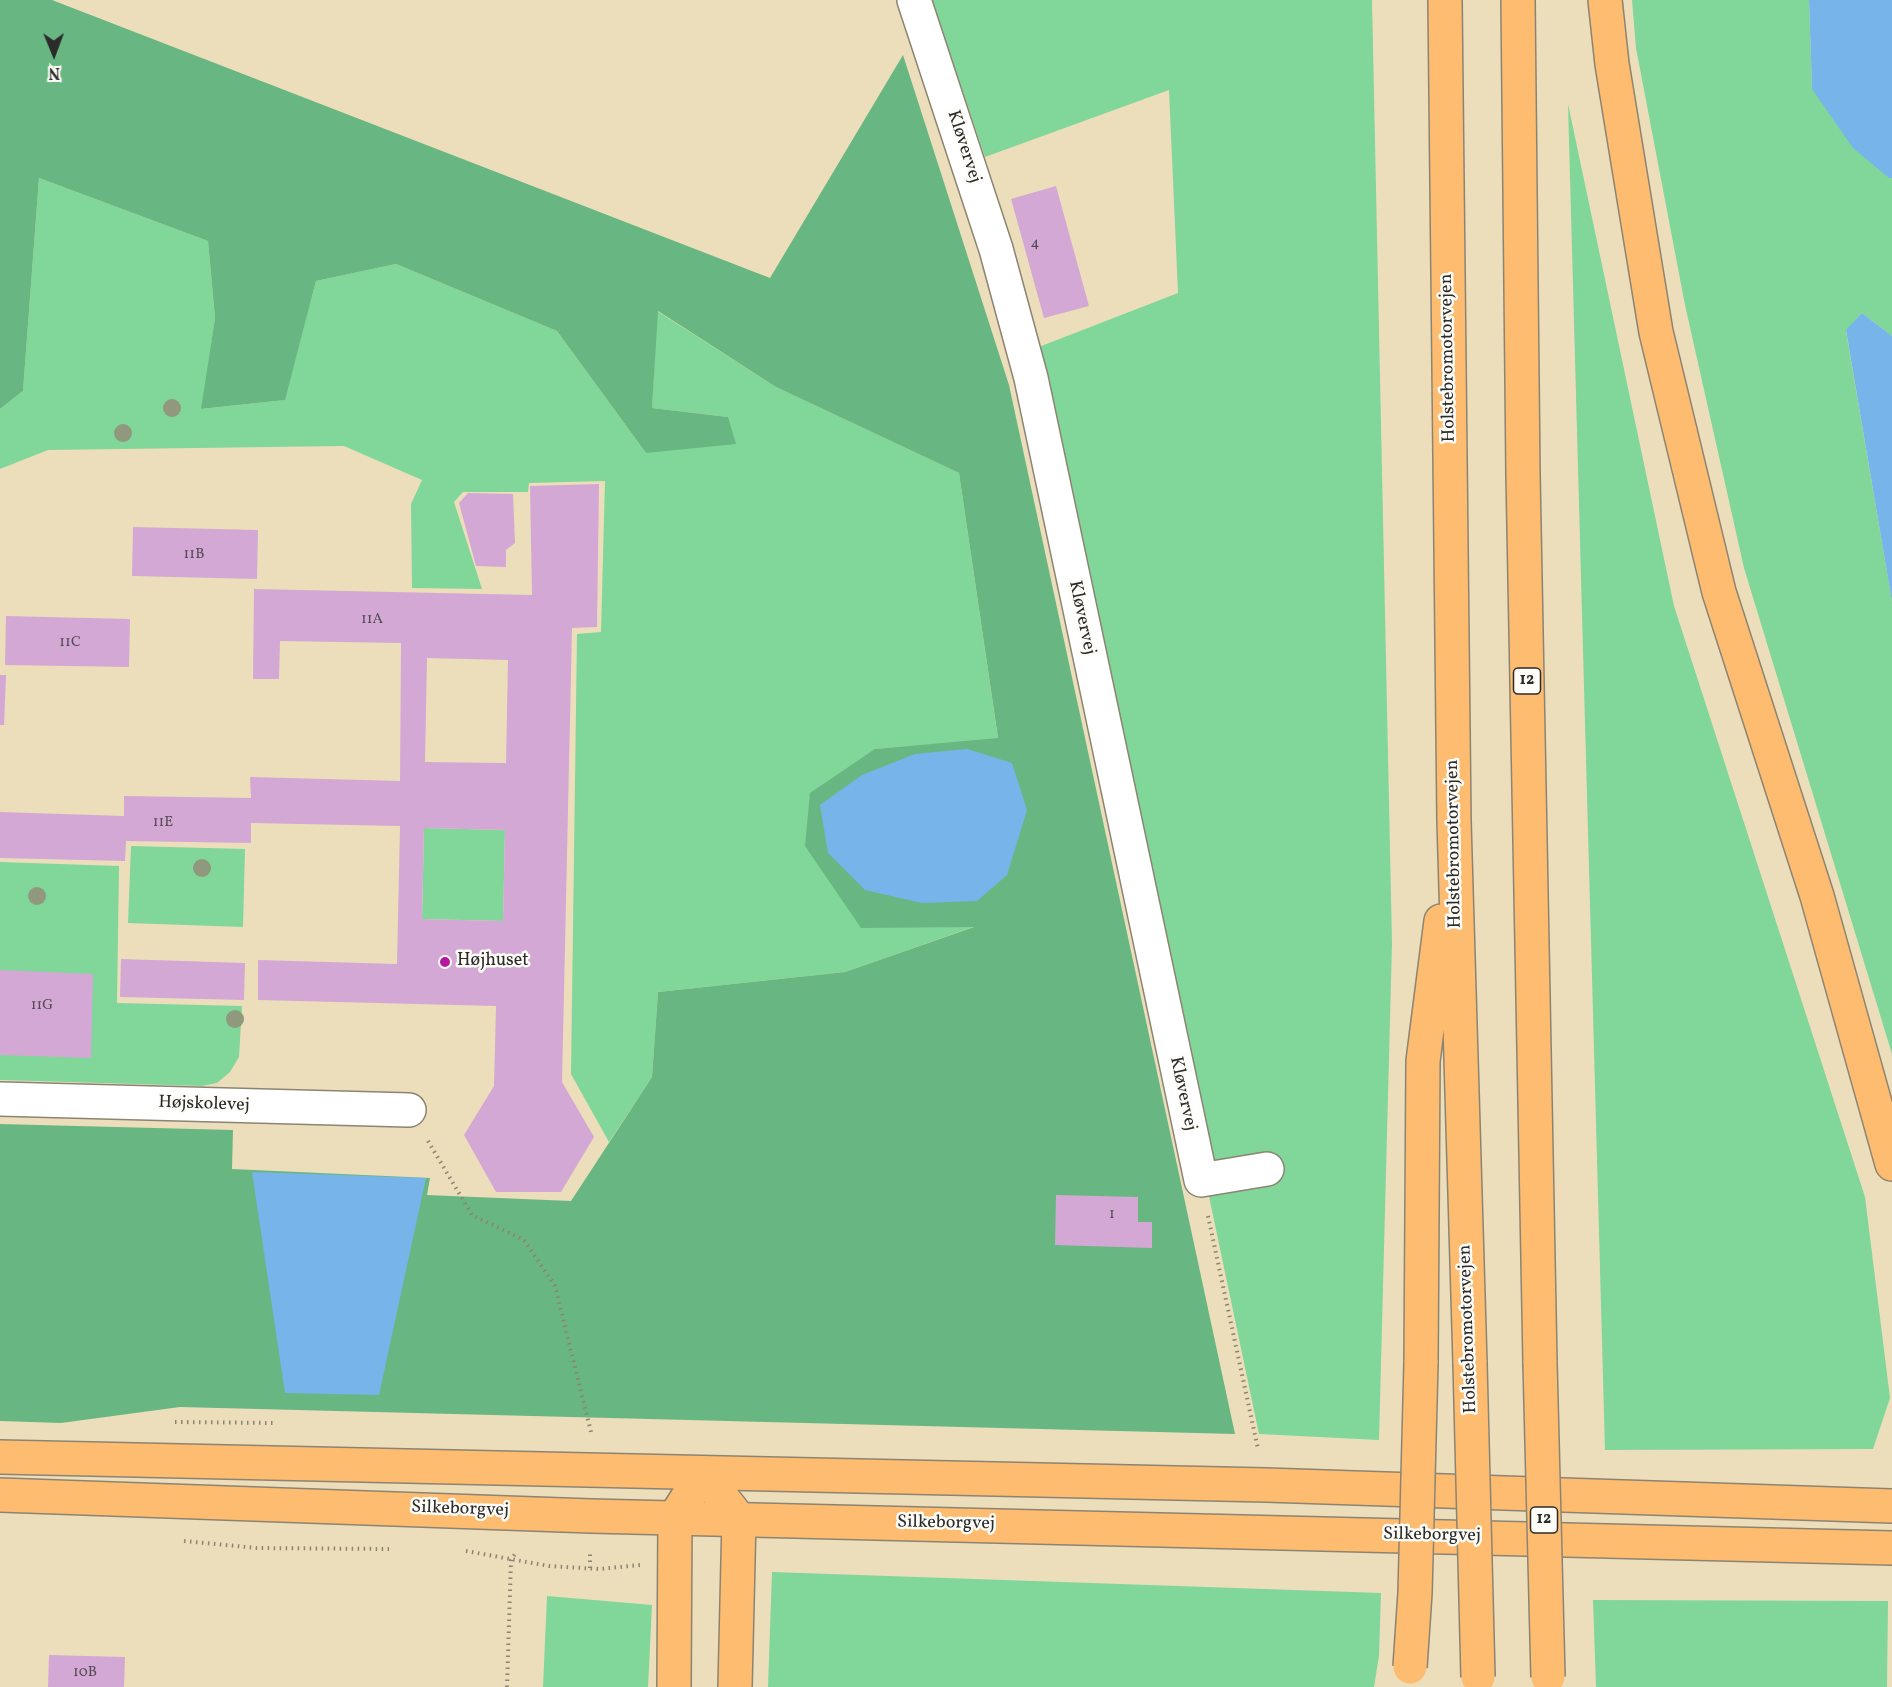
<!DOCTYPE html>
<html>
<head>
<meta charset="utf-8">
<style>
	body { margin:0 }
	#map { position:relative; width:1892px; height:1687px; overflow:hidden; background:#ecdebb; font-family:Vollkorn,serif }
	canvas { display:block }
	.north { position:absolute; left:24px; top:24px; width:60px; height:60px; -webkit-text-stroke:4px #fdfcf7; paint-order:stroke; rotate:179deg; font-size:16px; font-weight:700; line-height:24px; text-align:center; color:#2b2b2b }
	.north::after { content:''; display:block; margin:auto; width:21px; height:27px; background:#2b2b2b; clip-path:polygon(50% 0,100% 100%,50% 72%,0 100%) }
</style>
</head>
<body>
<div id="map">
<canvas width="1892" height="1687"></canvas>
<div class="north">N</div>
</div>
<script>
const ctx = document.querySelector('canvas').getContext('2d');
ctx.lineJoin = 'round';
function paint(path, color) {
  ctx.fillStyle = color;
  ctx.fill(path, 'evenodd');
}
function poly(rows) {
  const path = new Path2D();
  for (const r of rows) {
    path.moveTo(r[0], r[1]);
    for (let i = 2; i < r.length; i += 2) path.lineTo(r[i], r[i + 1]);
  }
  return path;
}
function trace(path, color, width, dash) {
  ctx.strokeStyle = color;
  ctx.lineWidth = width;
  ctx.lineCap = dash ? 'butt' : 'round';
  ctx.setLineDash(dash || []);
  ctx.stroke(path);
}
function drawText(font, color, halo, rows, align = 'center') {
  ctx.font = font + ' Vollkorn,serif';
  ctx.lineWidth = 5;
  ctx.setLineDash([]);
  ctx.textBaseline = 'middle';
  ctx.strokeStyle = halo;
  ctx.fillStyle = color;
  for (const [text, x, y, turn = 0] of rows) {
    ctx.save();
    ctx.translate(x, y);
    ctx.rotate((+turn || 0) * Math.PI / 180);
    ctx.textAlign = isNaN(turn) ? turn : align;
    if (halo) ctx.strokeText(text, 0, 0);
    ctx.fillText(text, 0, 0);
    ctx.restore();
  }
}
const green = poly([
	[932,0,1372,0,1392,943,1379,1440,1259,1434,1031,350,1178,293,1169,90,985,157],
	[1632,0,1809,0,1812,89,1889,178,1892,178,1892,336,1862,313,1846,331,1892,602,1892,1054,1744,568,1685,305,1636,48],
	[1568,104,1674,606,1865,1197,1890,1398,1873,1449,1605,1450],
	[39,178,208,241,215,318,202,409,284,400,316,281,396,264,557,331,646,453,728,417,652,408,657,311,776,387,959,473,998,739,875,749,976,926,845,972,658,992,652,1077,609,1142,571,1074,577,634,601,632,605,481,529,483,528,492,463,492,454,502,482,589,412,588,411,504,422,480,344,446,48,450,0,469,0,409,23,391],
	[424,828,505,830,503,921,422,919],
	[131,846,245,849,243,927,128,923],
	[0,862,119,866,117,1003,242,1006,239,1057,230,1072,217,1083,202,1086,0,1080],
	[772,1572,1381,1593,1379,1656,1374,1687,768,1687],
	[547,1596,652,1605,648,1687,543,1687],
	[1593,1600,1888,1601,1887,1687,1596,1687]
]);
const forest = poly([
	[0,0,52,0,770,278,903,55,1009,385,1235,1434,180,1407,61,1423,0,1421,0,1124,233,1130,232,1169,430,1178,427,1195,571,1201,652,1077,658,992,845,972,974,927,861,928,805,846,810,793,875,749,998,738,959,473,776,387,658,311,652,408,728,417,736,444,646,453,557,331,396,264,316,281,285,400,201,409,215,318,208,241,39,178,23,391,0,409]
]);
const water = poly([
	[1809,0,1892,0,1892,178,1889,178,1853,148,1812,89],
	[1862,313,1892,336,1892,602,1846,330],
	[967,749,1012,763,1027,810,1007,875,977,901,922,903,865,890,828,853,820,805,862,775,915,754],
	[252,1172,426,1178,379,1395,285,1393]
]);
const building = poly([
	[1056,186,1089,306,1044,318,1011,199],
	[599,484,597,627,572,628,562,1082,594,1137,561,1192,496,1192,464,1135,494,1086,496,1006,258,1000,258,960,397,964,400,826,251,823,251,843,126,841,125,861,0,858,0,812,124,816,124,796,251,798,250,777,400,781,401,643,280,641,279,679,253,679,254,589,532,595,530,486],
	[427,658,508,660,506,763,425,762],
	[424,828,505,830,503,921,422,919],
	[468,493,513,494,515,543,506,550,506,567,476,566,459,503],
	[133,527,258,530,257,579,132,576],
	[6,616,130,619,129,667,5,665],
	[0,675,6,675,4,725,0,725],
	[121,959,245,963,244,1000,120,997],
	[0,970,93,974,91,1058,0,1055],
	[1056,1195,1138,1197,1138,1222,1152,1222,1152,1248,1055,1245],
	[49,1655,125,1657,124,1687,48,1687]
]);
const path = poly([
	[428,1141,472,1215,524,1240,555,1286,591,1432],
	[1208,1216,1258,1449],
	[175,1422,276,1423],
	[184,1541,257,1548,389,1549],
	[466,1551,549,1566,599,1569,640,1565],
	[590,1568,590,1553],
	[507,1687,511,1560,517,1551]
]);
const minor = poly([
	[914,0,996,249,1031,378,1201,1180,1267,1169],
	[0,1099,409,1110]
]);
const major = poly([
	[0,1457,1266,1485,1892,1506],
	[0,1495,591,1516,1892,1548]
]);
const highway = poly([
	[1445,0,1454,821,1470,1363],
	[1518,0,1523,474,1540,1363],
	[1605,0,1612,64,1656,332,1719,592,1817,896,1892,1164],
	[1421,1363,1423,1061,1441,921],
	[674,1687,675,1517,703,1473,739,1519,735,1687]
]);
const highwayBridge = poly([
	[1470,1363,1478,1677],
	[1540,1363,1548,1677],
	[1410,1667,1415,1593,1421,1363]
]);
const trees = [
	[172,408],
	[123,433],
	[202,868],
	[37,896],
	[235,1019]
];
const markers = [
	[445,962,6,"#b5179e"]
];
const numberNames = [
	["4",1035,244],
	["11B",194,555],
	["11A",372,620],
	["11C",70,643],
	["11E",163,823],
	["11G",42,1006],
	["1",1112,1215],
	["10B",85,1673]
];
const shields = [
	[1527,681,27],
	[1544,1520,27]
];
const shieldNames = [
	["12",1527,681],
	["12",1544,1520]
];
const streetNames = [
	["Kløvervej",963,147,72],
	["Holstebromotorvejen",1449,358,-91],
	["Kløvervej",1081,618,78],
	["Holstebromotorvejen",1455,844,-91],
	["Kløvervej",1182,1094,78],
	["Højskolevej",204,1105,2],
	["Holstebromotorvejen",1469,1329,-92],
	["Silkeborgvej",460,1510,2],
	["Silkeborgvej",946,1524,1],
	["Silkeborgvej",1432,1536,1]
];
const poiNames = [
	["Højhuset",457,962]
];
paint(green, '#81d69a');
paint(forest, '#68b782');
paint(water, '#77b4e9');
paint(building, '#d3a8d5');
trace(minor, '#8c8473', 36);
trace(major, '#8c8473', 36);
trace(highway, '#8c8473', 36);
trace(path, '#8c8473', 4, [1.5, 4.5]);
trace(minor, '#fff', 33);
trace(major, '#fdbc70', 33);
trace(highway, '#fdbc70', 33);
trace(highwayBridge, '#8c8473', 36, []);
trace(highwayBridge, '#fdbc70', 33);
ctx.fillStyle = '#90987e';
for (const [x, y] of trees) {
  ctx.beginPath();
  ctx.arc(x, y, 9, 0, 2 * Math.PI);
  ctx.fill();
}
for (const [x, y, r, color] of markers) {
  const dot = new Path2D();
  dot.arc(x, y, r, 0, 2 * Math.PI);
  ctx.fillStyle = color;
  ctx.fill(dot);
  trace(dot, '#fdfcf7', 2);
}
drawText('15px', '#554a56', null, numberNames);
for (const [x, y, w] of shields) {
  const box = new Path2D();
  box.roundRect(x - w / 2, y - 13, w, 26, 4.5);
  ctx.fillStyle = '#fdfcf7';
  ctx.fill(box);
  trace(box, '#2b2b2b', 1.5);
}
drawText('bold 16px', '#2b2b2b', null, shieldNames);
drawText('18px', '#2b2b2b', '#fdfcf7', streetNames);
drawText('18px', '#2b2b2b', '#fdfcf7', poiNames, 'left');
</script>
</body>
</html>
